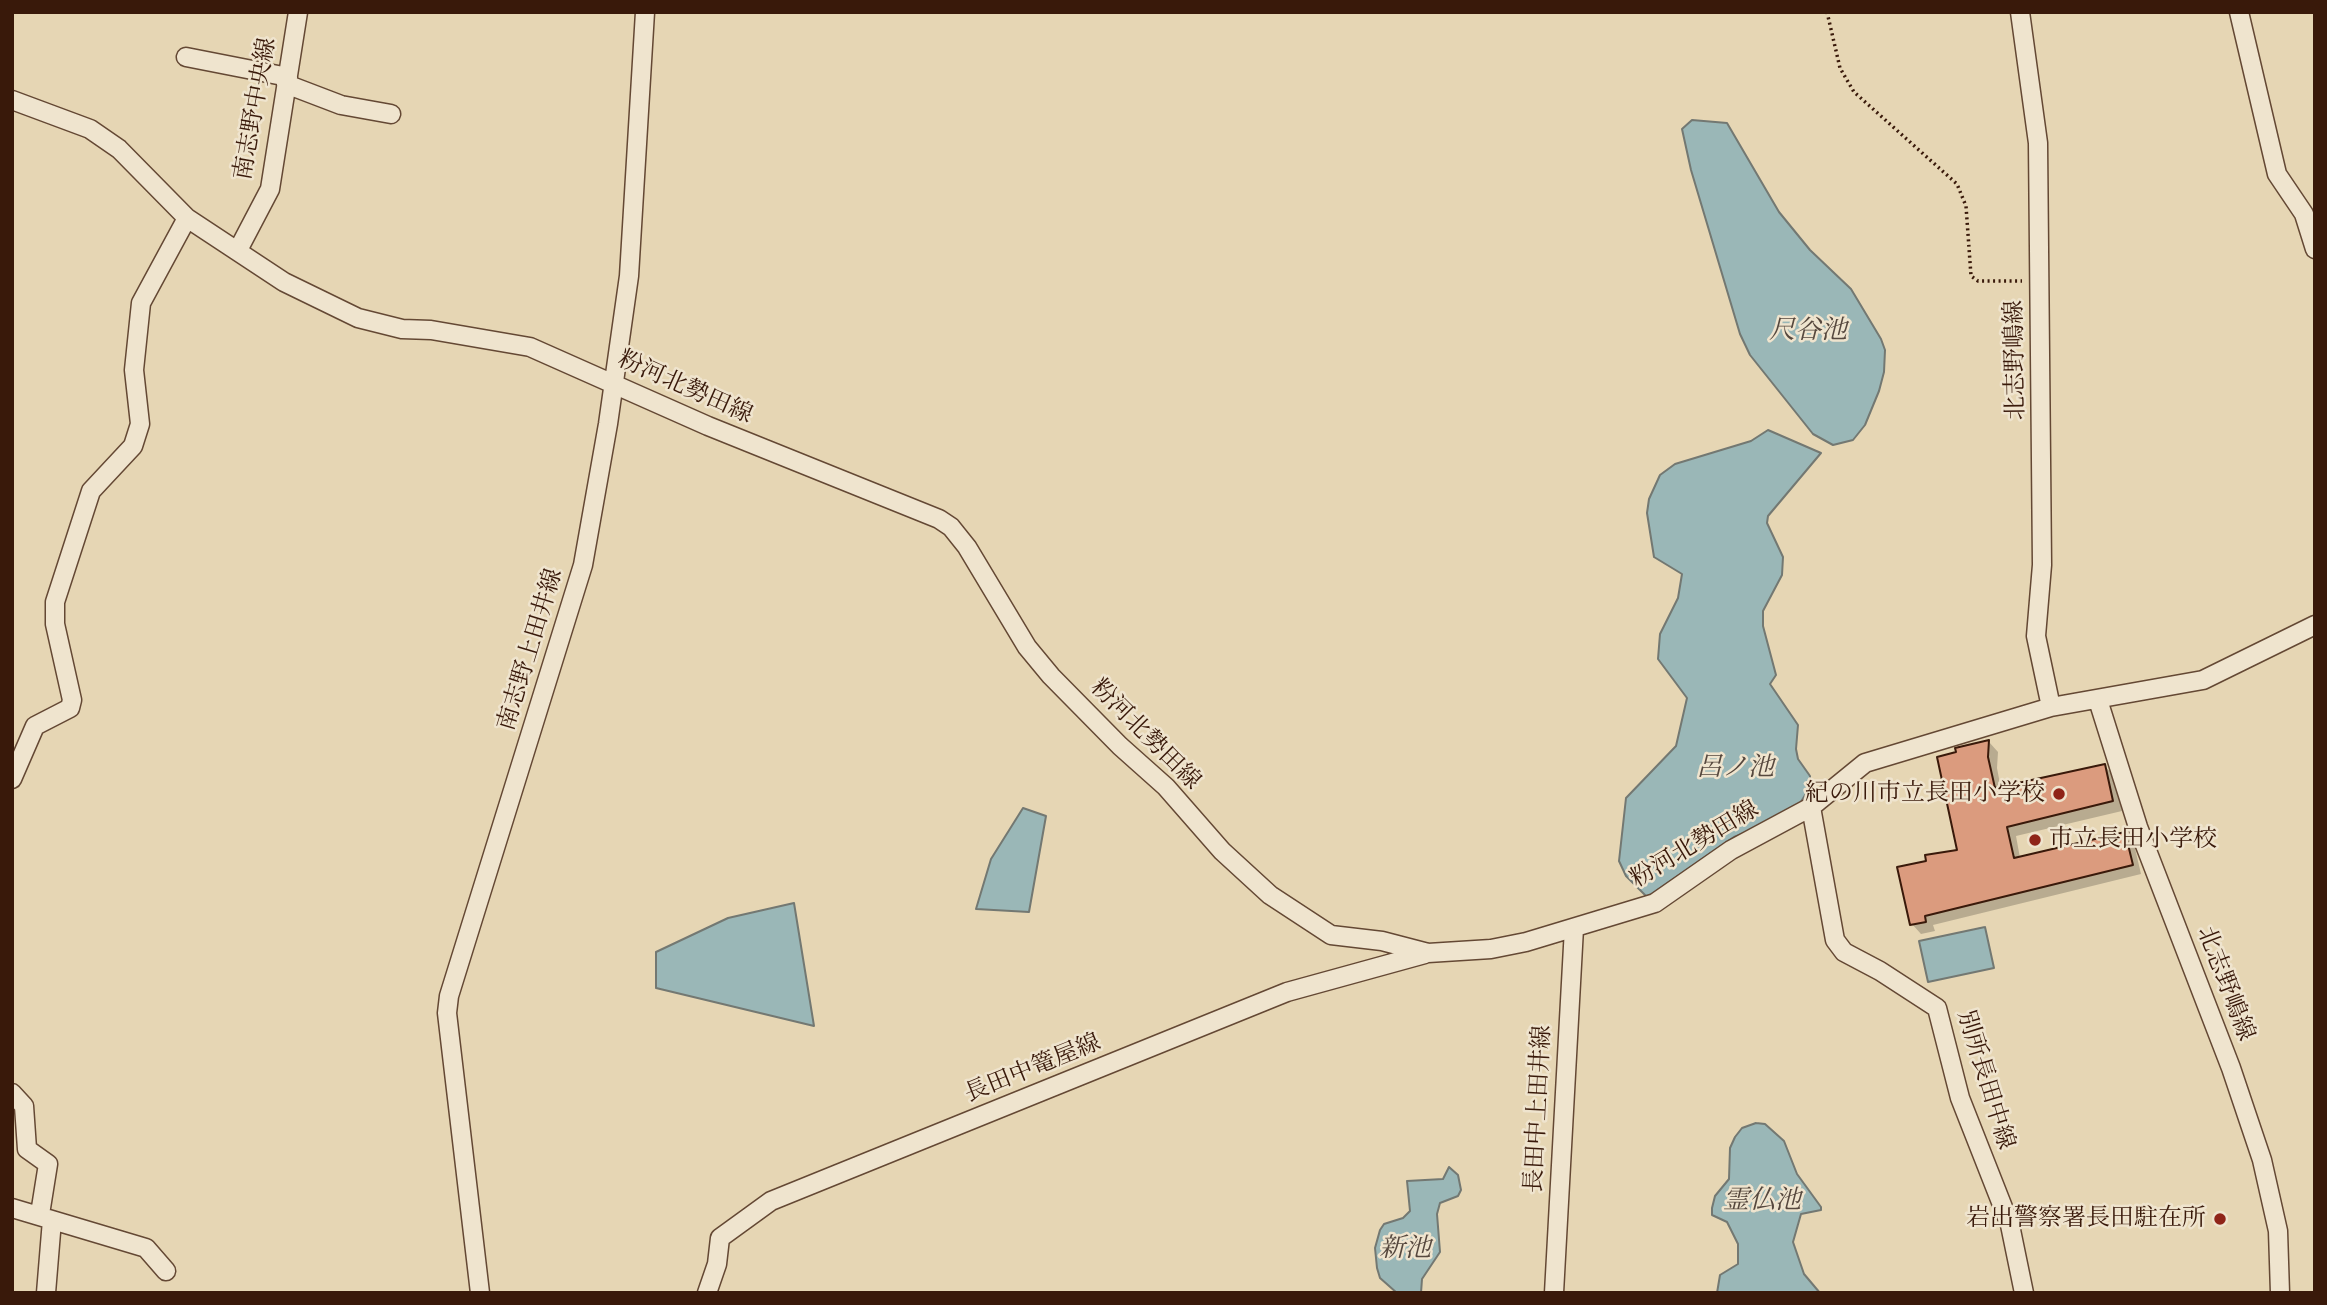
<!DOCTYPE html>
<html>
<head>
<meta charset="utf-8">
<style>
	body { margin:0 }
	#map { position:relative; width:2327px; height:1305px; overflow:hidden; background:#e6d6b4; font-family:Alegreya,serif }
	canvas { display:block }
	.frame { position:absolute; inset:0; border:14px solid #39190a; pointer-events:none }
</style>
</head>
<body>
<div id="map">
<canvas width="2327" height="1305"></canvas>
<div class="frame"></div>
</div>
<script>
const ctx = document.querySelector('canvas').getContext('2d');
ctx.lineJoin = 'round';
function paint(path, color) {
  ctx.fillStyle = color;
  ctx.fill(path, 'evenodd');
}
function poly(rows) {
  const path = new Path2D();
  for (const r of rows) {
    path.moveTo(r[0], r[1]);
    for (let i = 2; i < r.length; i += 2) path.lineTo(r[i], r[i + 1]);
  }
  return path;
}
function trace(path, color, width, dash) {
  ctx.strokeStyle = color;
  ctx.lineWidth = width;
  ctx.lineCap = dash ? 'butt' : 'round';
  ctx.setLineDash(dash || []);
  ctx.stroke(path);
}
function drawText(font, color, halo, rows, align = 'center') {
  ctx.font = font + ' Alegreya,"Noto Serif JP",serif';
  ctx.lineWidth = 5;
  ctx.setLineDash([]);
  ctx.textBaseline = 'middle';
  ctx.strokeStyle = halo;
  ctx.fillStyle = color;
  for (const [text, x, y, turn = 0] of rows) {
    ctx.save();
    ctx.translate(x, y);
    ctx.rotate((+turn || 0) * Math.PI / 180);
    ctx.textAlign = isNaN(turn) ? turn : align;
    if (halo) ctx.strokeText(text, 0, 0);
    ctx.fillText(text, 0, 0);
    ctx.restore();
  }
}
const water = poly([
	[1692,120,1727,123,1779,212,1810,250,1851,289,1881,339,1885,350,1884,372,1879,391,1865,425,1853,440,1833,445,1813,434,1750,355,1740,334,1691,170,1682,129,1692,120],
	[1768,430,1821,453,1768,516,1767,523,1783,557,1782,575,1763,611,1763,626,1776,675,1770,684,1798,725,1796,749,1798,759,1810,776,1810,787,1799,805,1760,827,1734,837,1647,897,1626,876,1619,861,1626,798,1676,746,1687,698,1658,659,1660,634,1678,598,1682,574,1654,557,1647,513,1649,499,1660,475,1675,464,1751,441,1768,430],
	[1023,808,1046,816,1029,912,976,909,991,859,1023,808],
	[794,903,814,1026,656,988,656,952,728,918,794,903],
	[1985,927,1994,968,1928,982,1919,941,1985,927],
	[1756,1123,1765,1124,1784,1141,1797,1174,1821,1207,1821,1210,1801,1214,1793,1242,1804,1274,1820,1293,1717,1293,1720,1275,1738,1264,1738,1244,1727,1222,1712,1215,1712,1208,1715,1196,1729,1179,1730,1148,1735,1137,1742,1128,1756,1123],
	[1449,1167,1458,1175,1461,1190,1458,1196,1440,1203,1437,1214,1440,1252,1422,1279,1421,1293,1397,1293,1380,1278,1377,1268,1375,1248,1380,1230,1384,1224,1403,1218,1410,1211,1407,1181,1443,1179,1449,1167]
]);
const shadow = poly([
	[1989,742,1998,752,1997,768,2001,789,2104,766,2114,775,2122,811,2016,836,2020,858,2125,834,2134,844,2141,874,1933,925,1935,931,1921,934,1912,924,1928,863,1959,851]
]);
const building = poly([
	[1989,740,1988,757,1995,788,2105,764,2113,801,2007,827,2014,858,2125,832,2133,865,1925,916,1926,922,1910,925,1897,867,1926,861,1925,855,1957,850,1937,757,1956,752,1955,748,1989,740]
]);
const path = poly([
	[1827,12,1840,68,1854,92,1957,184,1966,206,1971,276,1978,281,2022,281]
]);
const street = poly([
	[2020,12,2038,143,2042,565,2036,636,2051,707],
	[2239,12,2277,174,2304,214,2315,249],
	[186,57,288,77],
	[286,84,341,105,391,114],
	[12,100,90,129,119,149,187,218,284,282,358,318,402,329,431,330,530,347,708,426,939,519,951,527,967,547,1027,647,1051,676,1120,746,1166,787,1222,851,1270,895,1331,935,1382,941,1428,953,1491,949,1526,942,1655,903,1731,850,1811,807,1865,763,2051,707,2203,680,2315,625],
	[238,250,270,189,298,12],
	[2098,700,2138,827,2231,1068,2262,1160,2278,1231,2280,1293],
	[12,779,35,726,70,708,72,700,55,624,55,602,91,491,133,446,140,424,134,370,141,303,187,218],
	[1811,807,1835,940,1844,952,1880,971,1937,1008,1960,1098,2010,1225,2024,1293],
	[12,1093,24,1106,27,1149,48,1164,40,1214],
	[12,1208,146,1248,166,1271],
	[46,1293,52,1220],
	[480,1293,447,1013,449,996,583,565,608,424,629,276,645,12],
	[707,1293,717,1264,720,1238,771,1201,1287,992,1425,954],
	[1554,1293,1574,928]
]);
const markers = [
	[2059,794,7,"#8f2418"],
	[2035,840,7,"#8f2418"],
	[2220,1219,7,"#8f2418"]
];
const streetNames = [
	["南志野中央線",256,109,-80],
	["北志野嶋線",2016,360,-91],
	["粉河北勢田線",685,388,24],
	["南志野上田井線",531,650,-73],
	["粉河北勢田線",1145,735,45],
	["粉河北勢田線",1695,845,-31],
	["北志野嶋線",2225,984,69],
	["長田中篭屋線",1033,1069,-22],
	["別所長田中線",1985,1080,73],
	["長田中上田井線",1539,1109,-87]
];
const poiNames = [
	["紀の川市立長田小学校",2045,794],
	["市立長田小学校",2049,840,"left"],
	["岩出警察署長田駐在所",2206,1219]
];
const waterNames = [
	["尺谷池",1808,332],
	["呂ノ池",1735,769],
	["霊仏池",1762,1202],
	["新池",1405,1250]
];
paint(water, '#9ab7b7');
trace(water, '#737872', 2);
paint(shadow, '#0003');
paint(building, '#db9b7e');
trace(building, '#39190a', 2);
trace(street, '#644834', 21);
trace(path, '#39190a', 3.5, [2, 3.5]);
trace(street, '#efe4ce', 18);
for (const [x, y, r, color] of markers) {
  const dot = new Path2D();
  dot.arc(x, y, r, 0, 2 * Math.PI);
  ctx.fillStyle = color;
  ctx.fill(dot);
  trace(dot, '#efe4ce', 2.5);
}
drawText('24px', '#39190a', '#efe4ce', streetNames);
drawText('24px', '#39190a', '#efe4ce', poiNames, 'right');
drawText('italic 26px', '#56483e', '#efe4ce', waterNames);
</script>
</body>
</html>
